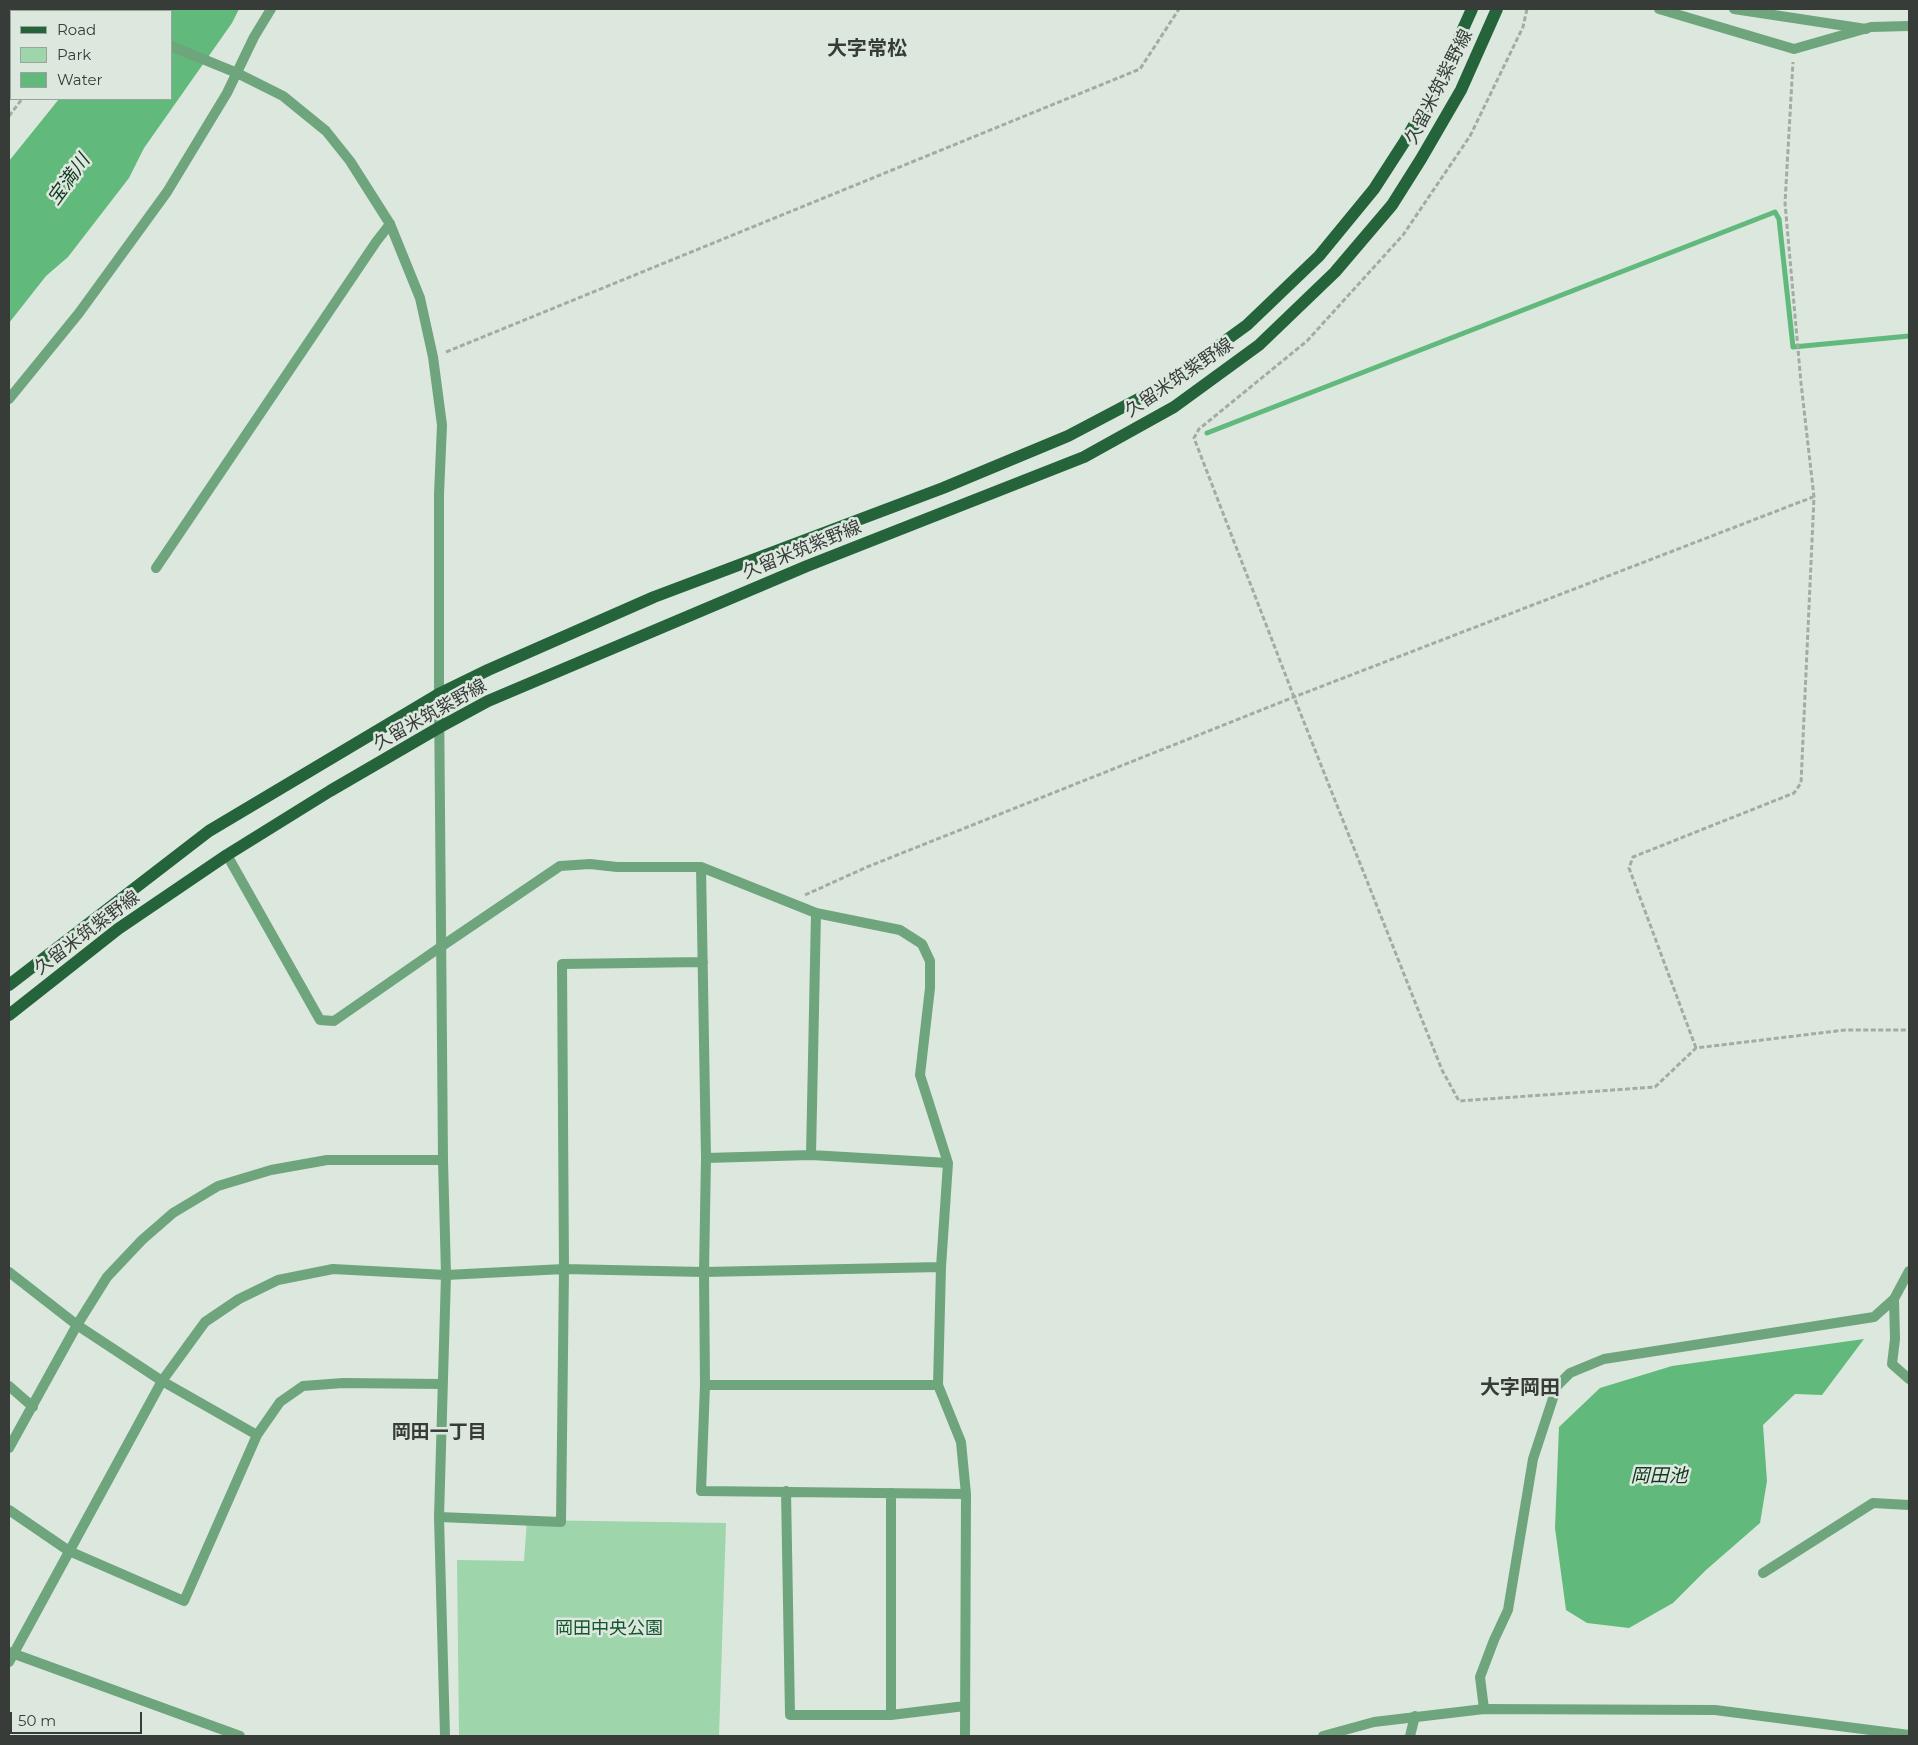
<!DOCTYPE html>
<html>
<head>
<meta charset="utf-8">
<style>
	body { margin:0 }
	#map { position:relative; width:1918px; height:1745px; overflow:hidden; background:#dce8de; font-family:Montserrat,sans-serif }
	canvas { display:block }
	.frame { position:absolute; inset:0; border:10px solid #373c38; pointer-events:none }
	.legend { position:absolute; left:10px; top:10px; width:162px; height:90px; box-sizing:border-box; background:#dce8de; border:1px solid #9aa39c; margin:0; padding:6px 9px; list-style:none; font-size:15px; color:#373c38 }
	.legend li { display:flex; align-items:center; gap:10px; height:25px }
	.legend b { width:25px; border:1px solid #9aa39c }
	.scale { position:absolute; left:10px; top:1712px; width:132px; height:22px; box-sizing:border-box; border:2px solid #373c38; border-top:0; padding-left:6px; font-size:15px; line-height:18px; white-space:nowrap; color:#373c38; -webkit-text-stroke:4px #dce8de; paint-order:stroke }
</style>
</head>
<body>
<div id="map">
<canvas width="1918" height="1745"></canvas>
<div class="frame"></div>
<ul class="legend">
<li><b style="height:6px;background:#25643b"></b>Road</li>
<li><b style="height:14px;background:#9ed5ab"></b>Park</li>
<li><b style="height:14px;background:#61b97b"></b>Water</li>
</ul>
<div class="scale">50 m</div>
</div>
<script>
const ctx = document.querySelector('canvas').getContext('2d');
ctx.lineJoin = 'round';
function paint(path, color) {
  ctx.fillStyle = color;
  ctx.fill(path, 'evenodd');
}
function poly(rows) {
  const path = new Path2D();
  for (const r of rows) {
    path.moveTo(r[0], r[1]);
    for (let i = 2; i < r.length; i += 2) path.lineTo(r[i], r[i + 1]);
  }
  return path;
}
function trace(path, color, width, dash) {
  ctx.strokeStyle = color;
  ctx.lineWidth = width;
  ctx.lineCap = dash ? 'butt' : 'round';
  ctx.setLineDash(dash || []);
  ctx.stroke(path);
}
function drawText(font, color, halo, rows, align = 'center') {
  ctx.font = font + ' Montserrat,"Noto Sans JP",sans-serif';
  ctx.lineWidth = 5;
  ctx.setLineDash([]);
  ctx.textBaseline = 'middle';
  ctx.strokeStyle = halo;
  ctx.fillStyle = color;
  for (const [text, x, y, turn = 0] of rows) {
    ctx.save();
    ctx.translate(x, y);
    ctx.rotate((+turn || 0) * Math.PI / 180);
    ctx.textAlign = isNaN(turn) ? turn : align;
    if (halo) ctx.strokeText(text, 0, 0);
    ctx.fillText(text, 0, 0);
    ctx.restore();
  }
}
const green = poly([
	[527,1520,726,1523,719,1736,459,1736,457,1560,524,1561]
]);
const water = poly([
	[124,9,239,9,232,23,144,148,129,178,68,257,46,276,9,323,9,161,59,99,171,99,171,11,122,11],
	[1864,1339,1822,1395,1795,1394,1763,1425,1767,1481,1760,1523,1706,1570,1673,1603,1629,1628,1587,1623,1566,1610,1555,1528,1559,1427,1600,1388,1672,1366]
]);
const stream = poly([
	[1207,433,1775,212,1779,219,1793,347,1909,336]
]);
const path = poly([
	[1527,9,1523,27,1470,136,1403,235,1307,341,1199,429,1194,438,1294,697,1442,1070,1459,1101,1655,1087,1696,1048,1845,1030,1909,1030],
	[9,116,22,99],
	[446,352,1140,69,1179,9],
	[805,895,867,867,1294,697,1813,497],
	[1696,1048,1629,868,1633,857,1794,793,1801,783,1814,497,1801,383,1785,203,1793,62]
]);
const service = poly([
	[1734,9,1866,29],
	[227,855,320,1020,334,1021,442,946]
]);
const minor = poly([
	[1659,9,1794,49,1871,27,1909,26],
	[9,399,79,313,167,192,227,93,254,37,271,9],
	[156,568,376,242,390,224],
	[701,867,706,1158,704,1272,705,1385,701,1491,966,1494],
	[442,946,560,866,590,864,617,867,701,867,816,913,900,930,922,944,930,961,930,988,920,1075,948,1163,941,1267,938,1385,961,1442,966,1494,965,1736],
	[811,1155,816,913],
	[706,1158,811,1155,948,1163],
	[9,1272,77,1325,162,1381,257,1435],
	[1894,1299,1895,1339,1892,1364,1909,1379],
	[705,1385,938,1385],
	[9,1386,33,1407],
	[9,1448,77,1325,107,1277,142,1240,173,1213,218,1186,271,1170,327,1160,443,1160],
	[786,1491,790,1715,891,1715,965,1706],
	[891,1493,891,1715],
	[9,1510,69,1551,184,1601,257,1435,280,1402,303,1386,343,1383,442,1384],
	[439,1517,561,1522,564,1269,562,964,703,962],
	[1763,1573,1873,1503,1909,1505],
	[9,1662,162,1381,205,1322,239,1299,278,1280,333,1269,446,1275,564,1269,704,1272,941,1267],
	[1484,1709,1480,1677,1494,1640,1508,1610,1533,1459,1557,1386,1570,1373,1604,1359,1874,1317,1894,1299,1909,1271],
	[1410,1736,1415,1716]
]);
const tertiary = poly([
	[85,9,90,11],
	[171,46,237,73,283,96,326,131,350,161,390,224,420,298,433,357,442,425,439,494,439,694,443,1160,446,1275,439,1517,445,1736],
	[9,1652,240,1736],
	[1323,1736,1374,1722,1484,1709,1715,1710,1909,1735]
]);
const primary = poly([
	[9,985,209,831,439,694,488,670,654,597,943,488,1068,436,1163,386,1247,325,1319,256,1374,189,1405,141,1442,76,1472,9],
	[9,1015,118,929,227,855,330,791,440,727,488,701,807,566,1084,457,1174,407,1259,345,1335,272,1392,205,1421,159,1461,90,1497,9]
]);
const streetNames = [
	["久留米筑紫野線",1439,87,-63],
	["久留米筑紫野線",1179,378,-34],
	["久留米筑紫野線",802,550,-22],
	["久留米筑紫野線",430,715,-29],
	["久留米筑紫野線",87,933,-37]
];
const parkNames = [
	["岡田中央公園",609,1629]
];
const waterNames = [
	["宝満川",69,180,-54],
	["岡田池",1659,1476]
];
const neighbourhoodNames = [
	["岡田一丁目",439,1432]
];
const quarterNames = [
	["大字常松",867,49],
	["大字岡田",1520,1388]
];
paint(green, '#9ed5ab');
paint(water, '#61b97b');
trace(stream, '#61b97b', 5);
trace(path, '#a2aca4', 3, [5, 2.5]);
trace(service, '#6ea57d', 10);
trace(minor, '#6ea57d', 10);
trace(tertiary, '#6ea57d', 10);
trace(primary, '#25643b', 12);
drawText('18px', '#373c38', '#dce8de', streetNames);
drawText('18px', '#15552e', '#dce8de', parkNames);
drawText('italic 19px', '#143820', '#dce8de', waterNames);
drawText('bold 19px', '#373c38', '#dce8de', neighbourhoodNames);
drawText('bold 20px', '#373c38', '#dce8de', quarterNames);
</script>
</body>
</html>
